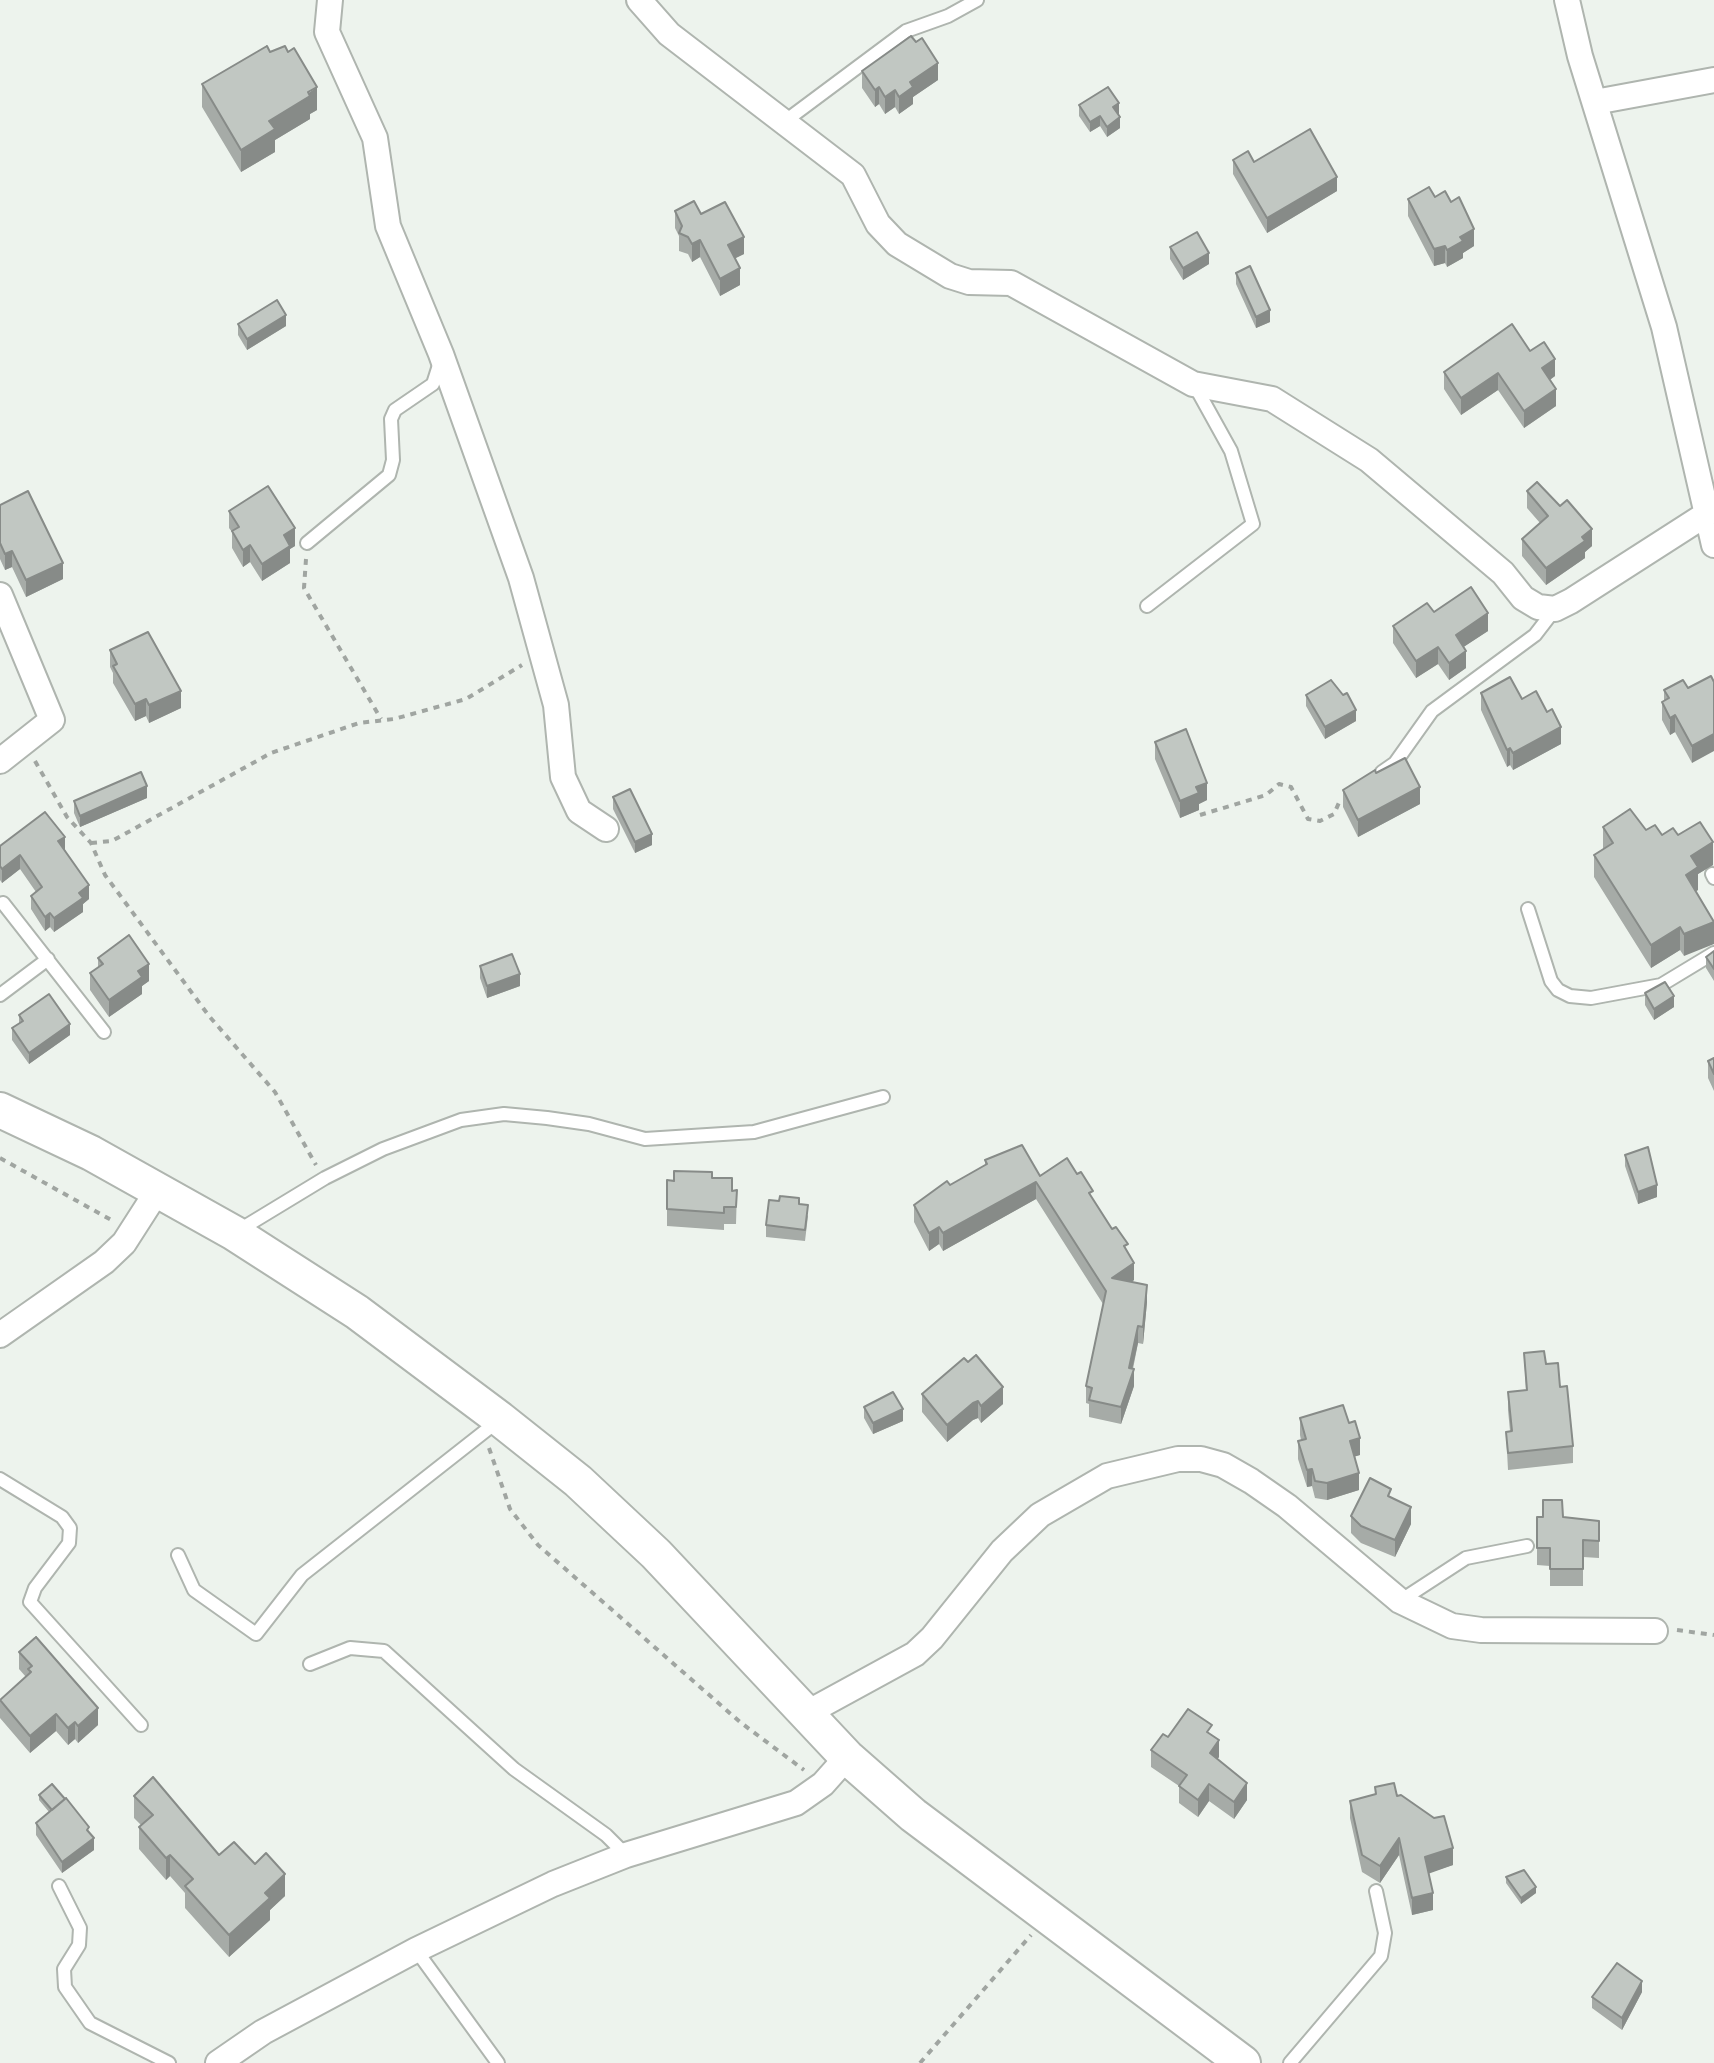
<!DOCTYPE html>
<html>
<head>
<meta charset="utf-8">
<style>
	body { margin:0 }
	canvas { display:block; background:#edf3ed }
</style>
</head>
<body>
<canvas width="1714" height="2063"></canvas>
<script>
const ctx = document.querySelector('canvas').getContext('2d');
ctx.lineJoin = 'round';
function poly(rows) {
  const path = new Path2D();
  for (const r of rows) {
    path.moveTo(r[0], r[1]);
    for (let i = 2; i < r.length; i += 2) path.lineTo(r[i], r[i + 1]);
  }
  return path;
}
function trace(path, color, width, dash) {
  ctx.strokeStyle = color;
  ctx.lineWidth = width;
  ctx.lineCap = dash ? 'butt' : 'round';
  ctx.setLineDash(dash || []);
  ctx.stroke(path);
}
function paint(path, color) {
  ctx.fillStyle = color;
  ctx.fill(path, 'evenodd');
}
const path = poly([
	[306,559,304,588,381,719],
	[35,761,67,817,91,843,105,875,209,1016,275,1092,316,1165],
	[1200,815,1266,795,1279,784,1291,787,1308,819,1320,821,1334,814,1341,798],
	[91,843,112,841,271,753,359,723,394,719,466,699,522,665],
	[0,1158,113,1221],
	[489,1448,510,1509,538,1545,740,1722,804,1770],
	[1677,1630,1714,1635],
	[920,2063,1031,1935]
]);
const lane = poly([
	[784,122,906,31,948,16,977,0],
	[307,543,389,475,393,460,391,419,395,410,433,384,440,362],
	[1147,606,1253,524,1231,451,1195,386],
	[1382,772,1395,763,1432,711,1535,635,1555,609],
	[1712,874,1714,878],
	[3,903,104,1032],
	[1528,909,1551,981,1558,990,1570,996,1591,998,1661,985,1714,953],
	[0,995,48,959],
	[236,1232,325,1178,383,1149,461,1120,504,1114,547,1118,589,1124,645,1139,754,1132,883,1097],
	[0,1479,62,1517,70,1528,69,1543,35,1588,30,1602,141,1725],
	[178,1555,194,1590,256,1634,302,1575,498,1421],
	[1400,1601,1466,1558,1527,1546],
	[310,1664,350,1648,384,1651,514,1769,606,1835,626,1855],
	[59,1886,80,1928,79,1945,64,1969,65,1987,90,2023,169,2063],
	[416,1950,498,2063],
	[1290,2063,1381,1956,1385,1933,1376,1891]
]);
const street = poly([
	[330,0,327,32,375,138,388,226,441,354,521,578,556,705,563,777,579,811,606,829],
	[639,0,669,34,853,175,878,224,897,244,950,276,969,282,1011,283,1193,384,1272,399,1369,460,1503,573,1523,598,1538,607,1555,609,1571,601,1705,515],
	[1567,0,1580,56,1664,327,1714,545],
	[1595,102,1714,80],
	[0,595,52,720,0,761],
	[0,1335,104,1262,124,1243,158,1190],
	[807,1713,915,1654,932,1638,1002,1551,1040,1515,1107,1476,1178,1459,1201,1459,1223,1465,1251,1481,1287,1506,1400,1601,1452,1626,1481,1630,1655,1631],
	[218,2063,263,2032,416,1950,553,1884,626,1855,796,1803,823,1784,847,1757]
]);
const secondary = poly([
	[0,1110,91,1153,234,1233,357,1312,500,1419,578,1481,656,1554,847,1757,913,1815,1243,2063]
]);
const wall = poly([
	[270,52,317,110,310,114,310,119,275,140,275,152,241,172,202,107,202,84],
	[862,71,938,80,913,97,913,104,899,114,895,107,885,114,879,104,875,107,862,88],
	[1079,105,1119,114,1120,128,1107,137,1100,126,1090,132,1079,116],
	[1233,160,1254,162,1337,191,1267,233,1233,174],
	[1435,197,1474,246,1463,253,1463,258,1447,267,1445,263,1434,266,1408,216,1408,199],
	[675,211,701,214,744,254,735,258,740,285,720,296,700,257,692,262,688,254,679,251,679,236,675,228],
	[1170,247,1209,264,1183,280,1170,259],
	[1236,273,1270,322,1256,328,1236,284],
	[238,324,286,326,247,350,238,335],
	[1530,351,1555,376,1550,380,1556,406,1524,428,1498,390,1461,415,1444,389,1444,372],
	[1527,491,1592,546,1585,552,1585,558,1546,585,1522,556,1522,539,1540,523,1527,508],
	[0,505,63,579,26,597,12,567,5,570,0,559],
	[229,511,295,546,290,549,290,563,262,581,250,562,243,567,232,548,232,532,229,528],
	[1434,612,1488,631,1463,647,1466,668,1449,680,1438,664,1416,678,1393,643,1393,626],
	[110,650,181,708,149,723,146,716,135,721,113,683,113,673,110,667],
	[1714,682,1692,763,1675,732,1670,735,1662,720,1662,702,1664,701,1664,690,1688,688],
	[1481,693,1522,699,1561,744,1513,770,1510,765,1507,767,1481,710],
	[1306,695,1356,721,1325,739,1306,706],
	[1155,742,1207,800,1199,804,1199,810,1180,818,1155,759],
	[1376,773,1420,804,1358,837,1343,807,1343,790],
	[613,797,652,845,635,853,613,809],
	[147,798,80,827,74,813,74,801],
	[1603,827,1646,830,1662,835,1678,835,1713,865,1698,874,1698,890,1696,891,1684,956,1680,950,1651,968,1594,877,1594,855,1603,849],
	[0,846,65,850,89,899,83,904,83,912,54,932,50,927,45,931,31,909,31,896,36,892,20,869,2,883,0,880],
	[1714,951,1714,981,1706,968,1706,957],
	[98,958,149,981,142,986,142,994,109,1017,90,990,90,973,98,968],
	[480,966,520,986,487,998,480,978],
	[1645,993,1674,1007,1654,1020,1645,1005],
	[19,1015,70,1035,29,1064,12,1040,12,1028,19,1023],
	[1714,1058,1714,1091,1708,1078,1708,1061],
	[1625,1155,1657,1197,1638,1204,1625,1166],
	[985,1160,1040,1176,1093,1200,1128,1253,1134,1280,1132,1282,1147,1302,1143,1344,1138,1343,1133,1369,1134,1386,1121,1424,1089,1417,1089,1404,1086,1403,1086,1386,1103,1304,1036,1199,943,1251,939,1244,929,1251,914,1222,914,1205,985,1166],
	[712,1178,732,1191,737,1190,736,1224,724,1224,724,1230,667,1226,667,1180],
	[799,1204,808,1216,805,1241,766,1237,766,1225],
	[1524,1353,1546,1364,1560,1387,1573,1446,1573,1463,1508,1470,1506,1432,1510,1431,1508,1410,1508,1392,1526,1391],
	[968,1362,1003,1404,981,1423,978,1418,973,1420,947,1442,922,1412,922,1394],
	[864,1407,903,1421,873,1434,864,1418],
	[1300,1418,1360,1455,1355,1456,1359,1490,1327,1500,1315,1498,1312,1486,1307,1487,1298,1459,1298,1441,1301,1440,1300,1435],
	[1351,1516,1411,1524,1395,1557,1361,1543,1351,1533],
	[1563,1517,1599,1521,1599,1558,1583,1557,1583,1586,1550,1586,1550,1566,1537,1565,1537,1548],
	[19,1652,98,1725,78,1743,75,1739,68,1745,56,1731,30,1753,0,1718,0,1700,26,1677,19,1669],
	[1212,1735,1219,1757,1217,1759,1247,1800,1234,1819,1209,1801,1198,1817,1179,1803,1179,1786,1151,1767,1151,1750,1168,1737],
	[1375,1787,1397,1796,1453,1865,1428,1873,1433,1910,1412,1915,1399,1855,1380,1883,1362,1872,1350,1818,1350,1801,1375,1794],
	[39,1795,89,1833,94,1850,62,1873,36,1835,36,1823,49,1812,39,1800],
	[134,1796,219,1855,285,1896,270,1910,270,1920,229,1957,185,1908,185,1893,170,1876,166,1880,139,1849,139,1827,141,1825,134,1818],
	[1506,1877,1536,1893,1521,1904,1506,1883],
	[1642,1992,1622,2030,1592,2008,1592,1997]
]);
const shadedWall = poly([
	[938,63,938,80,913,97,913,104,899,114,899,97,910,82],
	[317,87,317,110,310,114,310,119,275,140,275,152,241,172,241,150,269,121],
	[879,87,879,104,875,107,875,90],
	[895,90,895,107,885,114,885,97],
	[1119,103,1119,114,1113,118,1113,107],
	[1100,116,1100,126,1090,132,1090,122],
	[1120,117,1120,128,1107,137,1107,127],
	[1337,177,1337,191,1267,233,1267,218],
	[1474,229,1474,246,1463,253,1463,258,1447,267,1447,250,1460,237],
	[744,237,744,254,728,262,728,245],
	[700,240,700,257,692,262,692,244],
	[1445,246,1445,263,1434,266,1434,249],
	[1209,253,1209,264,1183,280,1183,268],
	[740,268,740,285,720,296,720,279],
	[1270,310,1270,322,1256,328,1256,317],
	[286,315,286,326,247,350,247,339],
	[1555,359,1555,376,1542,385,1542,368],
	[1498,373,1498,390,1461,415,1461,398],
	[1556,389,1556,406,1524,428,1524,411],
	[295,528,295,546,290,549,290,563,262,581,262,564,284,535],
	[1592,529,1592,546,1585,552,1585,558,1546,585,1546,568],
	[250,545,250,562,243,567,243,550],
	[12,551,12,567,5,570,5,554],
	[63,563,63,579,26,597,26,580],
	[1488,613,1488,631,1456,652,1456,635],
	[1438,647,1438,664,1416,678,1416,661],
	[1466,651,1466,668,1449,680,1449,663],
	[181,691,181,708,149,723,149,705],
	[146,699,146,716,135,721,135,704],
	[1356,710,1356,721,1325,739,1325,727],
	[1675,715,1675,732,1670,735,1670,718],
	[1561,727,1561,744,1513,770,1513,753],
	[1714,734,1714,751,1692,763,1692,746],
	[1510,748,1510,765,1507,767,1507,750],
	[1207,783,1207,800,1199,804,1199,810,1180,818,1180,801,1196,787],
	[147,786,147,798,80,827,80,816],
	[1420,787,1420,804,1358,837,1358,820],
	[652,834,652,845,635,853,635,842],
	[65,837,65,850,58,841],
	[1713,842,1713,865,1698,874,1698,890,1686,897,1686,875,1691,856],
	[20,855,20,869,2,883,2,869],
	[89,885,89,899,83,904,83,912,54,932,54,918,79,893],
	[50,913,50,927,45,931,45,917],
	[1714,922,1714,944,1684,956,1684,934],
	[1680,927,1680,950,1651,968,1651,945],
	[149,964,149,981,142,986,142,994,109,1017,109,1000,138,971],
	[520,974,520,986,487,998,487,986],
	[1674,996,1674,1007,1654,1020,1654,1009],
	[70,1024,70,1035,29,1064,29,1053],
	[1036,1182,1036,1199,943,1251,943,1233],
	[1657,1185,1657,1197,1638,1204,1638,1192],
	[939,1227,939,1244,929,1251,929,1233],
	[1134,1263,1134,1280,1112,1295,1112,1278],
	[1147,1285,1147,1302,1143,1344,1143,1327],
	[1138,1326,1138,1343,1130,1379,1134,1369,1134,1386,1121,1424,1121,1407],
	[1003,1387,1003,1404,981,1423,981,1406],
	[978,1401,978,1418,973,1420,947,1442,947,1425,973,1403],
	[903,1409,903,1421,873,1434,873,1423],
	[1360,1438,1360,1455,1350,1458,1350,1441],
	[1312,1469,1312,1486,1307,1487,1307,1470],
	[1359,1473,1359,1490,1327,1500,1327,1483],
	[1411,1507,1411,1524,1395,1557,1395,1540],
	[98,1708,98,1725,78,1743,78,1726],
	[56,1714,56,1731,30,1753,30,1736],
	[75,1722,75,1739,68,1745,68,1728],
	[1219,1740,1219,1757,1210,1770,1210,1753],
	[1247,1783,1247,1800,1234,1819,1234,1802],
	[1209,1784,1209,1801,1198,1817,1198,1800],
	[94,1838,94,1850,62,1873,62,1862],
	[1399,1838,1399,1855,1380,1883,1380,1866],
	[1453,1848,1453,1865,1425,1875,1425,1857],
	[170,1855,170,1876,166,1880,166,1858],
	[285,1874,285,1896,270,1910,270,1920,229,1957,229,1935,265,1893],
	[1536,1887,1536,1893,1521,1904,1521,1898],
	[1433,1893,1433,1910,1412,1915,1412,1898],
	[1642,1981,1642,1992,1622,2030,1622,2018]
]);
const building = poly([
	[911,36,916,42,922,38,938,63,910,82,913,87,899,97,895,90,885,97,879,87,875,90,862,71,911,36],
	[267,46,270,52,285,46,288,52,294,48,317,87,308,92,310,96,269,121,275,129,241,150,202,84,267,46],
	[1108,87,1119,103,1113,107,1120,117,1107,127,1100,116,1090,122,1079,105,1108,87],
	[1310,129,1337,177,1267,218,1233,160,1248,151,1254,162,1310,129],
	[1429,187,1435,197,1445,191,1451,202,1459,197,1474,229,1460,237,1463,241,1447,250,1445,246,1434,249,1408,199,1429,187],
	[694,201,701,214,725,202,744,237,728,245,740,268,720,279,700,240,692,244,688,237,679,233,682,226,675,211,694,201],
	[1197,232,1209,253,1183,268,1170,247,1197,232],
	[1250,266,1270,310,1256,317,1236,273,1250,266],
	[277,300,286,315,247,339,238,324,277,300],
	[1512,324,1530,351,1544,342,1555,359,1542,368,1556,389,1524,411,1498,373,1461,398,1444,372,1512,324],
	[1537,482,1560,506,1567,500,1592,529,1582,537,1585,541,1546,568,1522,539,1548,516,1527,491,1537,482],
	[268,486,295,528,284,535,290,546,262,564,250,545,243,550,232,531,239,527,229,511,268,486],
	[28,491,63,563,26,580,12,551,5,554,0,543,0,505,28,491],
	[1471,587,1488,613,1456,635,1466,651,1449,663,1438,647,1416,661,1393,626,1427,603,1434,612,1471,587],
	[148,632,181,691,149,705,146,699,135,704,113,666,117,664,110,650,148,632],
	[1711,676,1714,682,1714,734,1692,746,1675,715,1670,718,1662,702,1669,698,1664,690,1683,680,1688,688,1711,676],
	[1510,677,1522,699,1536,691,1547,712,1552,709,1561,727,1513,753,1510,748,1507,750,1481,693,1510,677],
	[1331,680,1343,695,1347,693,1356,710,1325,727,1306,695,1331,680],
	[1186,729,1207,783,1196,787,1199,793,1180,801,1155,742,1186,729],
	[1405,758,1420,787,1358,820,1343,790,1375,770,1376,773,1405,758],
	[141,772,147,786,80,816,74,801,141,772],
	[630,789,652,834,635,842,613,797,630,789],
	[1630,809,1646,830,1655,825,1662,835,1673,828,1678,835,1700,822,1713,842,1691,856,1698,867,1686,875,1714,922,1684,934,1680,927,1651,945,1594,855,1613,843,1603,827,1630,809],
	[45,812,65,837,58,841,89,885,79,893,83,898,54,918,50,913,45,917,31,896,42,887,20,855,2,869,0,866,0,846,45,812],
	[129,935,149,964,138,971,142,977,109,1000,90,973,103,964,98,958,129,935],
	[1714,951,1714,969,1706,957,1714,951],
	[512,954,520,974,487,986,480,966,512,954],
	[1665,982,1674,996,1654,1009,1645,993,1665,982],
	[49,994,70,1024,29,1053,12,1028,23,1021,19,1015,49,994],
	[1714,1058,1714,1074,1708,1061,1714,1058],
	[1022,1145,1040,1176,1067,1158,1077,1174,1081,1172,1093,1191,1089,1193,1112,1229,1116,1227,1128,1244,1124,1246,1134,1263,1112,1278,1147,1285,1143,1327,1138,1326,1129,1368,1134,1369,1121,1407,1089,1400,1092,1388,1086,1386,1106,1291,1036,1182,943,1233,939,1227,929,1233,914,1205,947,1181,950,1185,987,1164,985,1160,1022,1145],
	[1648,1147,1657,1185,1638,1192,1625,1155,1648,1147],
	[674,1171,712,1172,712,1178,732,1178,732,1191,737,1190,736,1207,724,1207,724,1213,667,1209,667,1180,674,1181,674,1171],
	[780,1196,799,1198,799,1204,808,1205,805,1230,766,1225,769,1200,779,1201,780,1196],
	[1544,1351,1546,1364,1558,1363,1560,1387,1567,1386,1573,1446,1508,1453,1506,1432,1512,1431,1508,1392,1527,1390,1524,1353,1544,1351],
	[976,1355,1003,1387,981,1406,978,1401,973,1403,947,1425,922,1394,964,1358,968,1362,976,1355],
	[893,1392,903,1409,873,1423,864,1407,893,1392],
	[1343,1405,1349,1423,1355,1421,1360,1438,1350,1441,1359,1473,1327,1483,1315,1481,1312,1469,1307,1470,1298,1441,1306,1439,1300,1418,1343,1405],
	[1370,1478,1391,1489,1388,1496,1411,1507,1395,1540,1361,1526,1351,1516,1370,1478],
	[1543,1500,1562,1500,1563,1517,1599,1521,1599,1541,1583,1540,1583,1569,1550,1569,1550,1548,1537,1548,1537,1517,1543,1517,1543,1500],
	[36,1637,98,1708,78,1726,75,1722,68,1728,56,1714,30,1736,0,1700,31,1672,28,1669,32,1666,19,1652,36,1637],
	[1188,1709,1212,1725,1207,1732,1219,1740,1210,1753,1247,1783,1234,1802,1209,1784,1198,1800,1179,1786,1187,1775,1151,1750,1163,1734,1168,1737,1188,1709],
	[153,1777,219,1855,234,1842,255,1864,266,1853,285,1874,265,1893,270,1898,229,1935,185,1886,193,1879,170,1855,166,1858,139,1827,153,1815,134,1796,153,1777],
	[1394,1783,1397,1796,1401,1795,1434,1818,1444,1816,1453,1848,1425,1857,1433,1893,1412,1898,1399,1838,1380,1866,1362,1855,1350,1801,1376,1794,1375,1787,1394,1783],
	[52,1784,65,1799,52,1810,39,1795,52,1784],
	[66,1798,89,1827,87,1830,94,1838,62,1862,36,1823,66,1798],
	[1524,1870,1536,1887,1521,1898,1506,1877,1524,1870],
	[1617,1963,1642,1981,1622,2018,1592,1997,1617,1963]
]);
trace(lane, '#afb5af', 16);
trace(street, '#afb5af', 28);
trace(secondary, '#afb5af', 38);
trace(path, '#a0a5a1', 4, [6, 6]);
trace(lane, '#fff', 12);
trace(street, '#fff', 24);
trace(secondary, '#fff', 34);
paint(wall, '#a6aba7');
paint(shadedWall, '#878b88');
paint(building, '#c1c7c2');
trace(building, '#878b88', 2);
</script>
</body>
</html>
